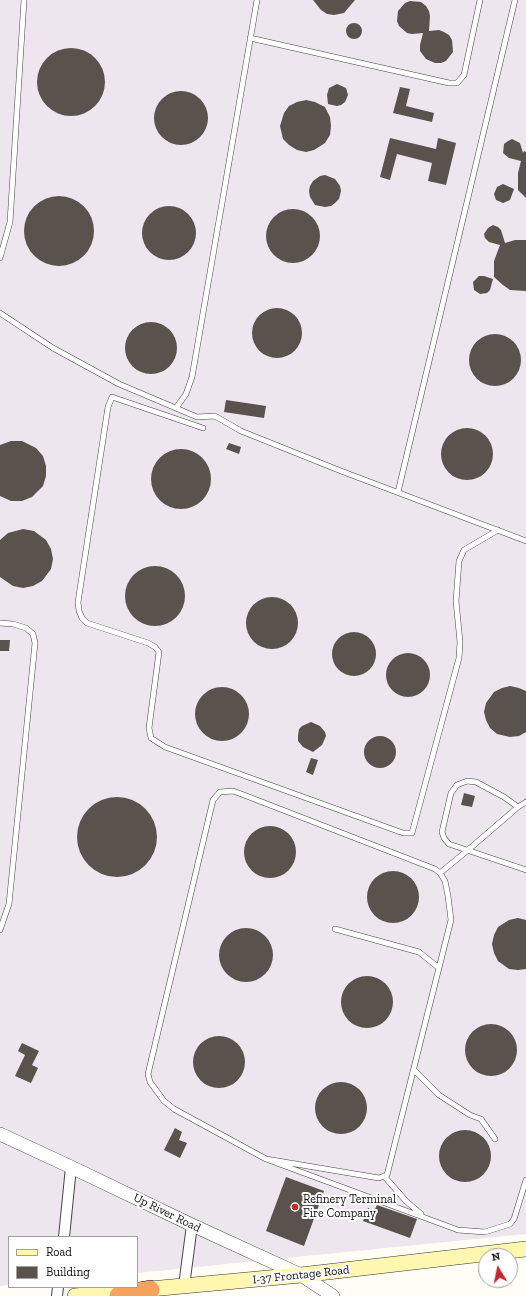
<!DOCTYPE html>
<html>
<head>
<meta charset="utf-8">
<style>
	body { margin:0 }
	#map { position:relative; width:526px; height:1296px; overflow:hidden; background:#fffdf5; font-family:"Zilla Slab",serif }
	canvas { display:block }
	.legend { position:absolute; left:8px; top:1236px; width:130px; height:52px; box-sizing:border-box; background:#fff; border:1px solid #a0a0a0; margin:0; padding:5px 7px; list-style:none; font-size:12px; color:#111 }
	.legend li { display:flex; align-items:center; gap:8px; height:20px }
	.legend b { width:20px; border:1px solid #a0a0a0 }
	.north { position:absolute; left:478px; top:1248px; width:40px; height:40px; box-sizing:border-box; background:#fff; border:1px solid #a0a0a0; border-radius:50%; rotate:350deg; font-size:11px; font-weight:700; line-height:16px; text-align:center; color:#111 }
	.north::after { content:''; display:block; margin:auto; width:14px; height:18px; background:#c4262e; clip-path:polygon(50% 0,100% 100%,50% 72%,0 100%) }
</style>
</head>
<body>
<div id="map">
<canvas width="526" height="1296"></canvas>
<ul class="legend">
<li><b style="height:5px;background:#fff6b0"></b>Road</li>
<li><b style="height:11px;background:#5a524d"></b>Building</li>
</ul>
<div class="north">N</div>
</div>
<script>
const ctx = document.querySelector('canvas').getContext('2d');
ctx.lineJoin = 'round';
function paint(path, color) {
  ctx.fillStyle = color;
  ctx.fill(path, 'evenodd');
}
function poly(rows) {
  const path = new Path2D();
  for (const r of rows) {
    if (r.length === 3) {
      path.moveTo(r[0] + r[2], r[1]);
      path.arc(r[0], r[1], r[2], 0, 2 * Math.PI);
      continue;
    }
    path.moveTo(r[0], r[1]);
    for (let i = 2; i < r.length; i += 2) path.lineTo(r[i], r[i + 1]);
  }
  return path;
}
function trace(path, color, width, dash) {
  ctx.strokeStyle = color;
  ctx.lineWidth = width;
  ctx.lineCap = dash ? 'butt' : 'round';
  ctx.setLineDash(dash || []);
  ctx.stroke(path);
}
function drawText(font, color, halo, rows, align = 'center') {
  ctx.font = font + ' "Zilla Slab",serif';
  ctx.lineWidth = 4;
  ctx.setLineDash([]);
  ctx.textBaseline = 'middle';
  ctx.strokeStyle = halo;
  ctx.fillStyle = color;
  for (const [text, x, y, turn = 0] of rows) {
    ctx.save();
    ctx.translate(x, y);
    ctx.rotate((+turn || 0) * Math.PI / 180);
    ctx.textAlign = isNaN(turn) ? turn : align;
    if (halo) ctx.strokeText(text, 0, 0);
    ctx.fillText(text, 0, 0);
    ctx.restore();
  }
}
const industrial = poly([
	[0,0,526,0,526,1234,137,1273,137,1237,9,1237,9,1285,0,1286]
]);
const building = poly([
	[313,0,355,0,344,13,334,15,327,14,321,10],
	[410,1,421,2,426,6,429,11,430,16,429,31,439,30,444,32,449,35,452,40,453,52,446,61,441,63,435,63,426,59,420,51,420,45,423,33,412,34,407,33,399,26,397,21,398,11,405,3],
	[354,31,8],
	[71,82,34],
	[337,84,346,88,348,95,345,102,341,105,337,106,328,104,327,95,329,88],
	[400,87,410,89,406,106,434,113,432,122,393,113],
	[181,118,27],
	[306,100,315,102,325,107,330,117,331,126,330,135,325,143,314,150,306,152,297,150,289,145,283,139,280,126,284,113,289,106,297,102],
	[390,138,436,149,438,138,456,143,446,185,428,181,432,163,397,154,390,180,380,177],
	[512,139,520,143,523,153,524,151,526,152,526,198,518,190,518,173,521,161,509,158,503,153,504,144,508,141],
	[325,175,335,179,340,186,341,191,339,199,335,203,331,206,325,207,315,205,310,197,309,191,310,186,313,181,320,176],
	[503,184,514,189,510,200,503,203,496,200,494,194,497,187],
	[59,231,35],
	[169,233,27],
	[293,236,27],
	[493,225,498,227,501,230,505,243,515,240,526,240,526,291,510,290,503,285,494,277,494,261,500,245,489,242,485,238,484,234,488,228],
	[479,276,484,276,493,279,490,290,487,293,480,294,474,290,473,282],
	[277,333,25],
	[151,348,26],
	[495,360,26],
	[226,400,266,406,264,418,224,412],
	[467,454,26],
	[11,441,22,441,36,448,43,456,46,466,46,476,43,486,32,497,22,501,11,501,0,496,0,445],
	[229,443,241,447,239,454,226,449],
	[181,479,30],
	[23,529,34,531,46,540,51,549,53,559,51,569,42,581,33,586,23,588,13,586,0,577,0,540,8,533],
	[155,596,30],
	[272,623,26],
	[354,654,22],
	[0,640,10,640,9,651,0,651],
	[408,675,22],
	[510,686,519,688,526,691,526,732,519,736,510,737,497,734,490,728,486,720,484,712,486,703,494,692,502,688],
	[222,714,27],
	[311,722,320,726,325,732,326,736,322,745,313,752,303,747,298,741,298,736,299,729,302,726],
	[380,752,16],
	[311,758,318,760,313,775,306,772],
	[464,793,475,796,472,807,461,805],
	[117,837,40],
	[270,852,26],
	[393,897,26],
	[518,918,526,920,526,969,518,970,509,969,498,961,494,953,492,944,494,935,498,927,509,920],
	[246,955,27],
	[367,1002,26],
	[491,1050,26],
	[219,1062,26],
	[22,1043,39,1051,32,1065,38,1068,31,1083,15,1076,25,1055,18,1051],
	[341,1108,26],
	[175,1128,182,1132,179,1140,187,1143,180,1158,164,1150],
	[465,1156,26],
	[286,1177,324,1191,304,1246,266,1231],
	[377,1205,417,1219,410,1238,363,1221,368,1208,374,1211]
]);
const service = poly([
	[250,38,449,83,457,83,464,75,480,0],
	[0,258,10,222,24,0],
	[0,313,53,348,119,384,197,417,215,416,241,431,341,471,526,541],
	[176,408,186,394,192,377,257,0],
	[203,428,112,397,108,407,78,602,79,611,82,618,87,623,148,643,155,647,159,652,149,728,151,738,165,747,403,833,412,833,459,658,460,642,456,601,459,561,464,550,498,530],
	[398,492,515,0],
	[0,623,13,624,26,628,33,634,35,643,9,904,0,930],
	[526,802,518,807,504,797,476,782,467,781,457,785,451,793,442,832,444,838,449,844,526,870],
	[440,873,468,850,518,807],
	[335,929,419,952,439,968],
	[414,1070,439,1095,470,1115,481,1119,495,1139],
	[266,1159,379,1178,387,1175,451,920,448,896,445,881,440,873,435,869,244,795,233,791,220,792,213,800,148,1074,150,1082,164,1101,174,1109,266,1159,458,1230,485,1232,510,1224,514,1219,526,1180],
	[384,1176,406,1201,421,1214]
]);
const minor = poly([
	[64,1237,71,1167],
	[184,1286,192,1225],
	[57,1296,58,1287]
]);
const tertiary = poly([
	[0,1134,71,1167,192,1225,301,1275,333,1296]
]);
const secondary = poly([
	[75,1296,301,1275,526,1249]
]);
const motorway = poly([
	[119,1296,150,1290]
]);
const markers = [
	[295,1207,4,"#c4262e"]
];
const poiNames = [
	["Refinery Terminal",303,1200],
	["Fire Company",303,1214]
];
const streetNames = [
	["Up River Road",167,1213,26],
	["I-37 Frontage Road",301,1275,-6]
];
paint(industrial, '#eee6ef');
paint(building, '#5a524d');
trace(service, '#444', 6);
trace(minor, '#444', 12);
trace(tertiary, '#444', 14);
trace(secondary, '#333', 16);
trace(motorway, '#222', 20);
trace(service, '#fff', 5);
trace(minor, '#fff', 10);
trace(tertiary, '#fff', 13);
trace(secondary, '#fff6b0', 15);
trace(motorway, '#f5a25d', 19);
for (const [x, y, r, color] of markers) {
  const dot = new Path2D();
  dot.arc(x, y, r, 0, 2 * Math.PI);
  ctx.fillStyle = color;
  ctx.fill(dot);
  trace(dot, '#fff', 1.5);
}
drawText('12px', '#111', '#fff', poiNames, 'left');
drawText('12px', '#111', '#fff', streetNames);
</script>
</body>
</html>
